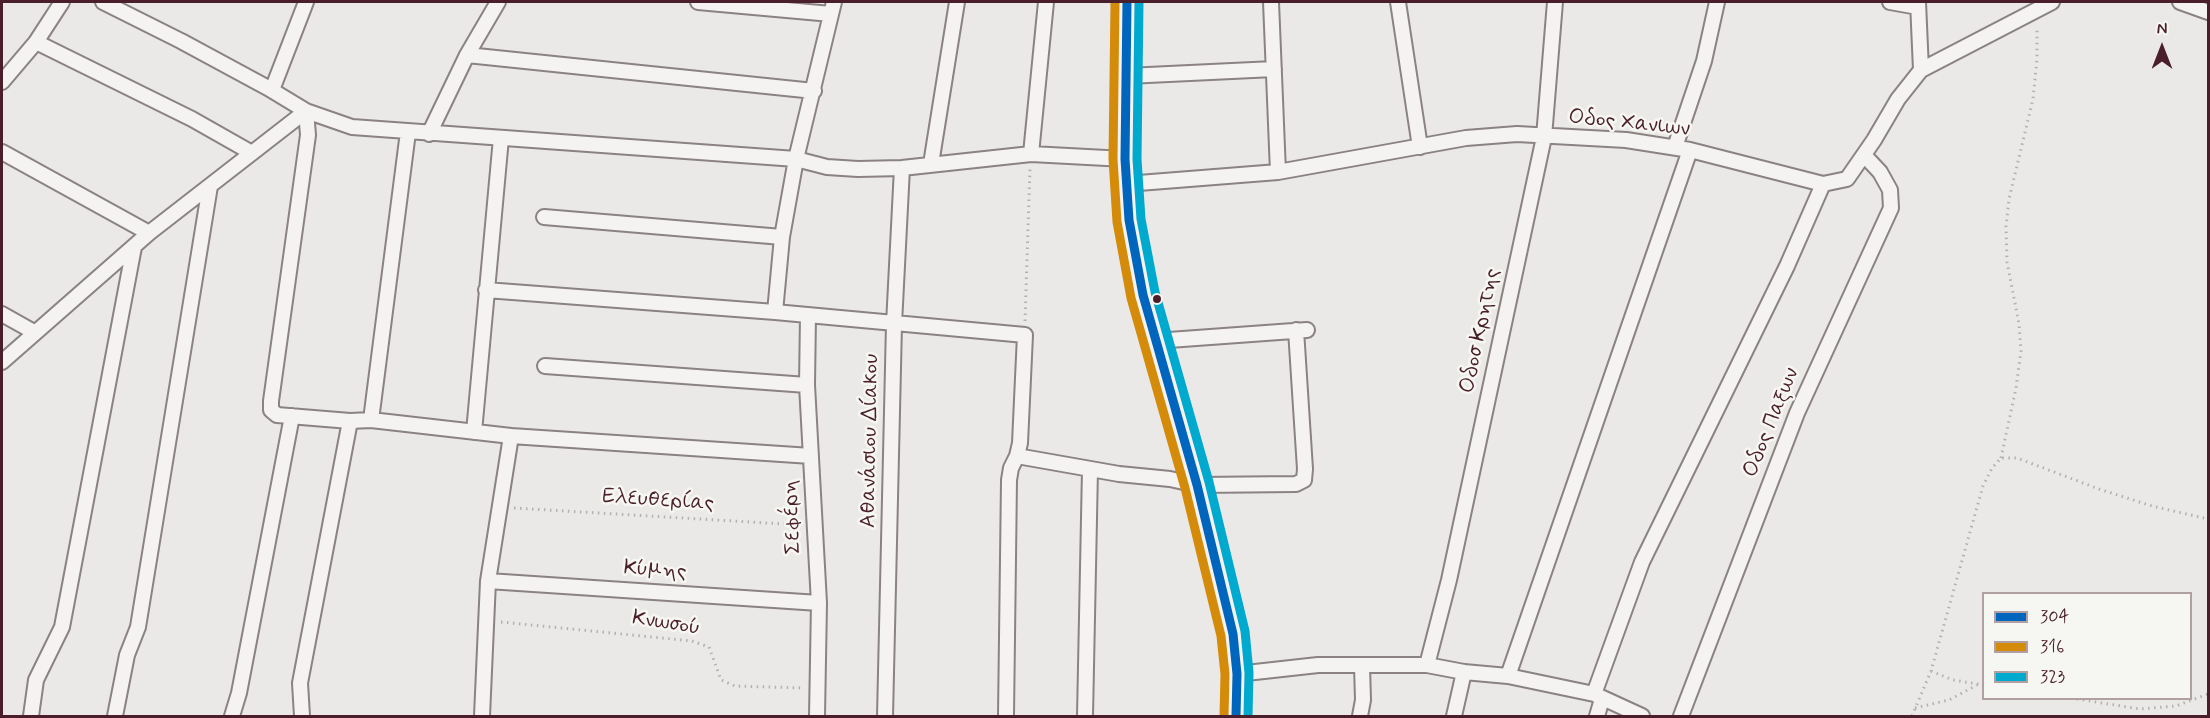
<!DOCTYPE html>
<html>
<head>
<meta charset="utf-8">
<style>
	body { margin:0 }
	#map { position:relative; width:2210px; height:718px; overflow:hidden; background:#ebe9e7; font-family:Mynerve,sans-serif }
	canvas { display:block }
	.frame { position:absolute; inset:0; border:3px solid #4a1f2b; pointer-events:none }
	.legend { position:absolute; left:1982px; top:592px; width:210px; height:108px; box-sizing:border-box; background:#f6f6f2; border:2px solid #b1a0a2; margin:0; padding:8px 10px; list-style:none; font-size:18px; color:#4a1f2b }
	.legend li { display:flex; align-items:center; gap:12px; height:30px }
	.legend b { width:30px; border:2px solid #b1a0a2 }
	.north { position:absolute; left:2132px; top:18px; width:60px; height:60px; -webkit-text-stroke:4px #f6f6f2; paint-order:stroke; rotate:0deg; font-size:16px; font-weight:700; line-height:24px; text-align:center; color:#4a1f2b }
	.north::after { content:''; display:block; margin:auto; width:21px; height:27px; background:#4a1f2b; clip-path:polygon(50% 0,100% 100%,50% 72%,0 100%) }
</style>
</head>
<body>
<div id="map">
<canvas width="2210" height="718"></canvas>
<div class="frame"></div>
<ul class="legend">
<li><b style="height:8px;background:#0065bd"></b>304</li>
<li><b style="height:8px;background:#d48b09"></b>316</li>
<li><b style="height:8px;background:#00a9ce"></b>323</li>
</ul>
<div class="north">N</div>
</div>
<script>
const ctx = document.querySelector('canvas').getContext('2d');
ctx.lineJoin = 'round';
function poly(rows) {
  const path = new Path2D();
  for (const r of rows) {
    path.moveTo(r[0], r[1]);
    for (let i = 2; i < r.length; i += 2) path.lineTo(r[i], r[i + 1]);
  }
  return path;
}
function trace(path, color, width, dash) {
  ctx.strokeStyle = color;
  ctx.lineWidth = width;
  ctx.lineCap = dash ? 'butt' : 'round';
  ctx.setLineDash(dash || []);
  ctx.stroke(path);
}
function drawText(font, color, halo, rows, align = 'center') {
  ctx.font = font + ' Mynerve,sans-serif';
  ctx.lineWidth = 5;
  ctx.setLineDash([]);
  ctx.textBaseline = 'middle';
  ctx.strokeStyle = halo;
  ctx.fillStyle = color;
  for (const [text, x, y, turn = 0] of rows) {
    ctx.save();
    ctx.translate(x, y);
    ctx.rotate((+turn || 0) * Math.PI / 180);
    ctx.textAlign = isNaN(turn) ? turn : align;
    if (halo) ctx.strokeText(text, 0, 0);
    ctx.fillText(text, 0, 0);
    ctx.restore();
  }
}
const path = poly([
	[1025,321,1030,168],
	[2001,458,2016,388,2021,351,2019,324,2007,262,2006,227,2009,199,2033,99,2037,59,2037,28],
	[514,508,801,525],
	[501,622,692,641,709,647,721,680,735,686,804,688],
	[1931,671,1953,680,1984,685],
	[2071,698,2140,709,2176,706,2208,694],
	[1915,708,1949,700,1977,685],
	[1912,716,1931,671,1983,486,1992,468,2001,458,2017,458,2099,489,2152,506,2208,519]
]);
const minor = poly([
	[103,2,181,41,268,88,306,111,352,127,796,159,827,167,858,169,902,168,1031,154,1125,159],
	[698,2,831,14],
	[1271,2,1278,172],
	[1398,2,1420,147],
	[1890,2,1918,7],
	[1918,2,1921,70],
	[2180,2,2208,12],
	[36,42,192,119,252,153],
	[467,55,814,91],
	[1127,76,1274,69],
	[2,82,36,42,62,2],
	[272,90,306,2],
	[306,111,308,135,271,401,271,410,277,415,350,421,371,420,511,436,811,456],
	[429,134,467,55,498,2],
	[1675,147,1704,61,1717,2],
	[2,152,149,233],
	[1031,154,1046,2],
	[931,164,957,2],
	[1126,184,1278,172,1466,138,1517,134,1626,140,1690,150,1823,184,1847,179,1874,140,1898,99,1921,70,2052,2],
	[544,217,782,237],
	[486,290,775,312,1025,335,1020,443,1017,456,1011,468,1009,480,1006,716],
	[775,312,782,237,796,159,834,2],
	[2,314,34,332],
	[808,315,807,385,819,603,817,716],
	[1155,341,1307,330],
	[2,362,149,233,306,111],
	[545,366,807,385],
	[371,420,408,132],
	[474,432,501,138],
	[1017,456,1119,474,1170,479,1197,485,1296,484,1304,480,1305,469,1296,330],
	[488,581,819,603],
	[1427,665,1449,580,1544,137,1555,2],
	[1237,674,1318,665,1427,665,1464,672,1508,676,1594,694,1642,716],
	[1508,676,1690,150],
	[1594,694,1642,562,1787,266,1823,184],
	[31,716,36,680,62,627,134,247],
	[115,716,127,655,138,627,210,186],
	[232,716,239,693,292,416],
	[302,716,300,683,350,421],
	[482,716,488,581,511,436],
	[885,716,894,324,902,168],
	[1085,716,1090,469],
	[1360,716,1363,700,1362,666],
	[1454,716,1464,672],
	[1597,716,1602,699],
	[1681,716,1797,413,1891,208,1890,190,1880,172,1864,155]
]);
const secondary = poly([
	[1127,2,1125,159,1129,220,1143,295,1197,485,1233,634,1237,674,1236,716]
]);
const bus1 = poly([
	[1127,2,1125,159,1129,220,1143,295,1197,485,1233,634,1237,674,1236,716]
]);
const bus2 = poly([
	[1115,2,1113,159,1117,222,1131,298,1185,488,1221,636,1225,674,1224,716]
]);
const bus3 = poly([
	[1139,2,1137,159,1141,219,1155,292,1209,482,1245,631,1249,673,1248,716]
]);
const markers = [
	[1157,299,5,"#4a1f2b"]
];
const streetNames = [
	["Οδος Χανιων",1629,124,6],
	["Οδοσ Κρητης",1481,331,-78],
	["Οδος Παξων",1772,423,-68],
	["Αθανάσιου Δίακου",871,441,-89],
	["Ελευθερίας",658,501,4],
	["Σεφέρη",793,517,-93],
	["Κύμης",655,571,4],
	["Κνωσού",666,624,9]
];
trace(minor, '#8b8283', 18);
trace(secondary, '#8b8283', 24);
trace(path, '#b5b0b0', 3, [1.5, 4.5]);
trace(minor, '#f4f3f1', 14);
trace(secondary, '#f4f3f1', 20);
trace(bus1, '#0065bd', 9);
trace(bus2, '#d48b09', 9);
trace(bus3, '#00a9ce', 9);
for (const [x, y, r, color] of markers) {
  const dot = new Path2D();
  dot.arc(x, y, r, 0, 2 * Math.PI);
  ctx.fillStyle = color;
  ctx.fill(dot);
  trace(dot, '#f6f6f2', 2);
}
drawText('22px', '#4a1f2b', '#f6f6f2', streetNames);
</script>
</body>
</html>
